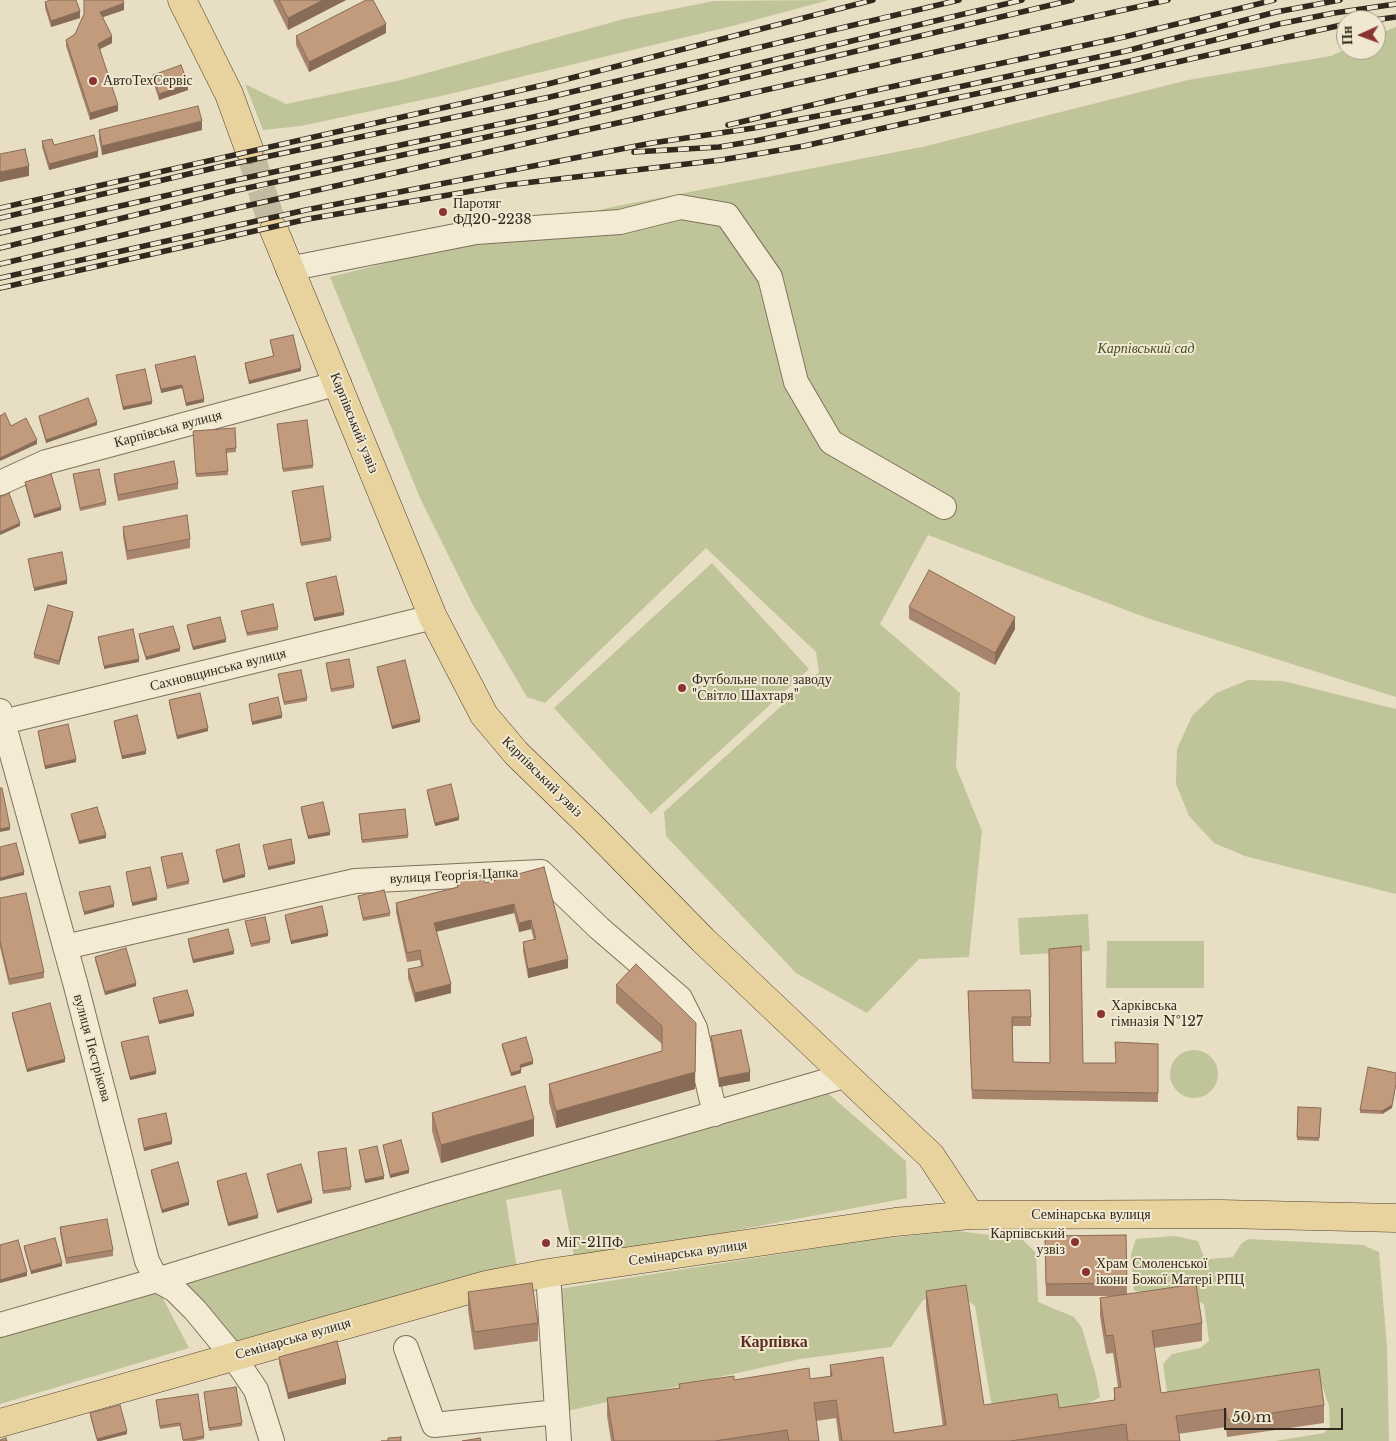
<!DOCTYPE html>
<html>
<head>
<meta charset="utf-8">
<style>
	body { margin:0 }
	#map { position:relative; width:1396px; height:1441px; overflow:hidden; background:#e8dec3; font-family:"Libre Baskerville",serif }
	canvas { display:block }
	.north { position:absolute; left:1336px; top:10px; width:50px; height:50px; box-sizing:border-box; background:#f1e8d1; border:1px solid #a59b89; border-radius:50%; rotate:268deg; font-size:14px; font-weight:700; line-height:20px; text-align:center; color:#32281e }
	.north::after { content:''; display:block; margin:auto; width:18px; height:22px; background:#893332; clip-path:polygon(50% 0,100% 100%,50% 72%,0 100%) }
	.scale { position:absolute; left:1224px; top:1408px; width:119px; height:22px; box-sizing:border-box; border:2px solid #32281e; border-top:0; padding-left:6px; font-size:15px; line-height:18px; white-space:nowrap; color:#32281e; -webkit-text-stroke:4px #f1e8d1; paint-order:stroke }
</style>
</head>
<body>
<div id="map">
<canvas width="1396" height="1441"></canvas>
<div class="north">Пн</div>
<div class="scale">50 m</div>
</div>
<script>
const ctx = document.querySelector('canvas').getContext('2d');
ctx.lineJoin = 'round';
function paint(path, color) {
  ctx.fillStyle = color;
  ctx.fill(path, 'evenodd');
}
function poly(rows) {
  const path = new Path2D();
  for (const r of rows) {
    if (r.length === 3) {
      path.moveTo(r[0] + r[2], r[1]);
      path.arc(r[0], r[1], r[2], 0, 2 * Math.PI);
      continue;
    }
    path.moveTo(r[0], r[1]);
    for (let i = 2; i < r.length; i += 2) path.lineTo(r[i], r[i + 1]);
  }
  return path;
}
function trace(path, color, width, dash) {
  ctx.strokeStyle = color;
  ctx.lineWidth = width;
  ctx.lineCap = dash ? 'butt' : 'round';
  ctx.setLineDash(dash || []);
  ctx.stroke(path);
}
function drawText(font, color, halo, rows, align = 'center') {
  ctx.font = font + ' "Libre Baskerville",serif';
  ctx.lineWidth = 4;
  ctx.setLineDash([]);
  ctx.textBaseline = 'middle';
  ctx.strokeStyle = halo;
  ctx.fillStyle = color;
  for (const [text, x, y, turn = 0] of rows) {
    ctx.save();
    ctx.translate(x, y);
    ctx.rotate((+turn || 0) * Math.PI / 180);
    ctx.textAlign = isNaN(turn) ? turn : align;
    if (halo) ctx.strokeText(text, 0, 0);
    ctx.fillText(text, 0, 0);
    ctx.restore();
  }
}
const green = poly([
	[829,0,736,25,450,94,301,126,263,130,245,84,286,104,401,80,624,19,714,1],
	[1396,27,1396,697,1147,618,928,535,880,624,960,693,956,767,982,831,969,957,919,959,867,1013,796,973,666,836,664,812,819,672,816,652,706,548,545,703,527,697,473,605,420,498,330,277,612,207,922,147,1188,80,1331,56,1346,49,1376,50,1376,35],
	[712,563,809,669,651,814,554,708],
	[1248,680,1283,681,1396,709,1396,894,1245,856,1214,843,1189,816,1176,784,1177,749,1192,716,1216,693],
	[1088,914,1090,951,1020,955,1018,918],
	[1107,941,1204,941,1204,988,1106,988],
	[1194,1074,24],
	[823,1089,906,1161,907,1198,575,1261,561,1189,506,1200,517,1268,232,1345,175,1278],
	[957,1231,1022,1239,1036,1253,1038,1302,1074,1317,1082,1328,1096,1376,1100,1397,1080,1408,1001,1411,991,1402,975,1306,961,1295,923,1300,891,1347,800,1359,567,1411,558,1289,876,1239],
	[1175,1236,1198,1241,1203,1255,1210,1259,1233,1257,1241,1244,1248,1239,1363,1245,1379,1252,1387,1347,1389,1441,1275,1441,1324,1433,1330,1427,1329,1406,1322,1385,1312,1384,1168,1399,1163,1364,1172,1354,1200,1348,1209,1341,1204,1304,1182,1294,1150,1295,1134,1290,1131,1254,1136,1239],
	[157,1287,189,1348,0,1404,0,1331]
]);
const majorTunnel = poly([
	[249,149,274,230]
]);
const minor = poly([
	[288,269,476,232,620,222,680,207,727,215,770,277,796,382,831,442,944,507],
	[0,483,46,462,339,383],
	[0,711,76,986,147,1261,157,1280,175,1290,195,1310,233,1356,256,1390,272,1441],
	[3,722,433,617],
	[65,947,355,881,541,872,599,928,680,998,695,1028,715,1114],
	[548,1273,559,1441],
	[0,1325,157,1280,432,1195,844,1076],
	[406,1348,434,1425,557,1412]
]);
const major = poly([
	[182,0,229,94,249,149],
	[274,230,433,617,484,715,516,753,592,827,703,940,931,1156,970,1215],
	[0,1423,486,1285,548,1273,895,1222,970,1215,1221,1214,1396,1218]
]);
const rail = poly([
	[1374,20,1396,17],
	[728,125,867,92,1124,37,1274,0],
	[634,152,719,147,755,141,1130,61,1279,24,1334,13,1396,4],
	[0,208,548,84,873,0],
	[0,218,227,165,550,97,959,0],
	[0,233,231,181,552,113,1022,0],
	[0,248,233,191,553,123,1072,0],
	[0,264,237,208,1168,0],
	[0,278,306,210,652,143,754,128,870,106,1126,51,1276,12,1340,0],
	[0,288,308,219,507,185,721,160,804,146,1346,24]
]);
const wall = poly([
	[273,0,346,0,288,30],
	[45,2,80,18,51,27,45,8],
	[124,10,103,17,112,43,100,49,118,111,90,120,66,46,66,40,75,34,84,15],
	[386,33,309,72,296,45,296,36],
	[153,75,188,90,159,100,153,81],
	[99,130,202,130,102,155,99,139],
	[42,141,54,145,98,157,49,170,42,147],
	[270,340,301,371,249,384,245,366,245,363,273,356],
	[155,365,204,402,186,406,182,388,161,393],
	[116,375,152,404,123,410],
	[39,416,97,425,46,443,39,419],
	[277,424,313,465,313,468,283,472],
	[235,428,236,452,226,453,228,475,196,477,193,431],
	[73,474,106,502,106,505,80,511],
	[114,474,178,483,178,489,118,501,114,480],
	[25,482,61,510,34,518,25,485],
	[292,491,331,538,331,541,301,546],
	[123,527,190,539,190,548,127,560,123,536],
	[306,583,344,615,314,621],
	[909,607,1015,629,995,665,909,619],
	[241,611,278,627,278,630,247,636],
	[73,615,59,665,34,658,34,654],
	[187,625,226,642,193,650,187,628],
	[139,634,180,651,146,660,139,637],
	[326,663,354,685,354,688,331,692],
	[377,667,420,722,392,729,377,670],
	[278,674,307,698,307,701,284,705],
	[169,700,208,731,177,739,169,703],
	[114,721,146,754,122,759,114,724],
	[38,731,76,762,45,769],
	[427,790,459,820,435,826,427,793],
	[301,807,330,835,308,839,301,810],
	[71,814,106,838,79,844,71,817],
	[359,818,408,835,408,838,362,843],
	[216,850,245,877,223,883],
	[161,857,189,881,189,884,167,889],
	[544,867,568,968,528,978,523,951,523,942,534,940,531,929,519,932,514,913,436,932,451,993,415,1002,408,978,408,969,421,967,420,960,407,962,396,912,396,903,457,887,457,881,485,883],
	[358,896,390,913,390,916,363,921],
	[0,898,44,972,44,978,9,985,0,947],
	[285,915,328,936,291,944,285,918],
	[245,921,270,940,270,943,251,947],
	[188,939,234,954,193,963,188,942],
	[95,957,136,986,105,995,95,960],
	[636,964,695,1089,556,1128,549,1102,549,1084,662,1051,662,1044,616,1003,616,985],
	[968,991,1031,1017,1031,1026,1013,1026,1013,1062,1083,1063,1115,1063,1158,1044,1158,1102,972,1099],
	[153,998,194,1016,159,1024,153,1001],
	[12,1013,65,1062,27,1072,12,1016],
	[711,1036,750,1081,719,1087,711,1045],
	[121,1042,156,1074,130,1080,121,1045],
	[502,1044,533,1064,520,1068,521,1073,511,1076,502,1047],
	[1298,1107,1321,1108,1319,1141,1297,1140],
	[1392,1108,1382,1114,1360,1113,1360,1110],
	[432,1113,534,1136,441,1163,432,1131],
	[138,1119,172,1144,144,1151],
	[383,1145,409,1173,390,1178],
	[359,1150,384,1179,365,1183],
	[318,1152,351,1187,351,1190,323,1194],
	[151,1170,189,1205,162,1213,151,1173],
	[267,1174,312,1203,277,1213,267,1177],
	[217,1181,258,1218,228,1226,217,1184],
	[60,1227,113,1250,113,1256,66,1264,60,1233],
	[1126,1235,1127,1294,1202,1323,1202,1341,1154,1348,1161,1393,1324,1405,1324,1423,1227,1437,1226,1427,1178,1434,1180,1441,839,1441,836,1418,816,1421,819,1441,611,1441,607,1416,607,1398,679,1388,679,1384,734,1380,810,1379,830,1376,830,1365,894,1433,943,1426,926,1308,926,1291,984,1405,1059,1408,1114,1400,1114,1388,1118,1387,1113,1353,1106,1354,1100,1316,1100,1298,1118,1296,1046,1296,1045,1236],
	[24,1246,62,1266,31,1274,24,1249],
	[468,1292,538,1323,538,1341,474,1350,468,1310],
	[279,1357,346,1384,288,1399,279,1363],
	[204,1392,242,1423,242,1426,209,1431],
	[156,1400,204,1436,204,1439,194,1441,183,1441,180,1426,160,1429],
	[90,1413,127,1434,100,1441,97,1441,90,1416]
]);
const shadedWall = poly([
	[323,0,346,0,288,30,288,18],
	[124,3,124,10,100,18,100,12],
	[80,11,80,18,51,27,51,21],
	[386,24,386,33,309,72,309,62],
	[112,36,112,43,98,50,98,44],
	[188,84,188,90,159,100,159,94],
	[118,105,118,111,90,120,90,113],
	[202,121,202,130,102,155,102,146],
	[98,151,98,157,49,170,49,164],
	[29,166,29,176,0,182,0,172],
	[301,368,301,371,249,384,249,381],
	[182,385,182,388,161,393,161,389],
	[204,399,204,402,186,406,186,403],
	[152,401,152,404,123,410,123,407],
	[97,422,97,425,46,443,46,440],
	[37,440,37,444,0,461,0,458],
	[61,507,61,510,34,518,34,515],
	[20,523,20,526,0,535,0,532],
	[67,580,67,584,34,591,34,588],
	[73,612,73,615,59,665,59,661],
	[344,612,344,615,314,621,314,618],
	[1015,617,1015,629,995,665,995,653],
	[226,639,226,642,193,650,193,647],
	[180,648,180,651,146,660,146,657],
	[139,659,139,662,104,669,104,666],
	[282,715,282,718,252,725,252,722],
	[420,719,420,722,392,729,392,726],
	[208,728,208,731,177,739,177,736],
	[146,751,146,754,122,759,122,756],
	[76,759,76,762,45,769,45,766],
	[459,817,459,820,435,826,435,823],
	[10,827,10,830,0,832,0,829],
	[330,832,330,835,308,839,308,836],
	[106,835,106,838,79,844,79,841],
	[295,861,295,864,268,870,268,867],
	[24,872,24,875,0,881,0,878],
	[245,874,245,877,223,883,223,880],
	[157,897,157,900,132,906,132,903],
	[114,904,114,907,84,915,84,912],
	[514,904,514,913,434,932,434,923],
	[531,920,531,929,519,932,519,923],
	[328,933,328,936,291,944,291,941],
	[234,951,234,954,193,963,193,960],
	[568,959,568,968,528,978,528,969],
	[136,983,136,986,105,995,105,992],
	[451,984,451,993,415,1002,415,993],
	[194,1013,194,1016,159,1024,159,1021],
	[696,1023,695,1089,556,1128,556,1111,695,1072],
	[65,1059,65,1062,27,1072,27,1069],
	[533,1061,533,1064,520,1068,520,1065],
	[521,1070,521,1073,511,1076,511,1073],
	[156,1071,156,1074,130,1080,130,1077],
	[750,1072,750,1081,719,1087,719,1078],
	[1396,1084,1392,1108,1382,1114,1382,1111],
	[534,1119,534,1136,441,1163,441,1145],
	[172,1141,172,1144,144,1151,144,1148],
	[409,1170,409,1173,390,1178,390,1175],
	[384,1176,384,1179,365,1183,365,1180],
	[312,1200,312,1203,277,1213,277,1210],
	[189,1202,189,1205,162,1213,162,1210],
	[258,1215,258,1218,228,1226,228,1223],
	[62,1263,62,1266,31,1274,31,1271],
	[27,1272,27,1276,0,1283,0,1280],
	[346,1378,346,1384,288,1399,288,1393],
	[127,1431,127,1434,100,1441,97,1441,97,1439]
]);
const building = poly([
	[50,0,76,0,80,11,51,21,45,2,50,0],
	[84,0,123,0,124,3,100,12,112,36,98,44,118,105,90,113,66,40,75,34,84,14,84,0],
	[279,0,323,0,288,18,279,0],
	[366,0,373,0,386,24,309,62,296,36,366,0],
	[181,65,188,84,159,94,153,75,181,65],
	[198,106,202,121,102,146,99,130,198,106],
	[94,135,98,151,49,164,42,141,52,139,54,145,94,135],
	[25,149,29,166,0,172,0,154,25,149],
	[293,335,301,368,249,381,245,363,274,356,270,340,293,335],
	[195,356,204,399,186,403,182,385,161,389,155,365,195,356],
	[145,369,152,401,123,407,116,375,145,369],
	[88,398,97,422,46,440,39,416,88,398],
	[5,413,11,426,26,418,37,440,0,458,0,416,5,413],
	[307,420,313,465,283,469,277,424,307,420],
	[235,428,236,448,226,449,228,471,196,474,193,431,235,428],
	[174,461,178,483,118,495,114,474,174,461],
	[99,469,106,502,80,508,73,474,99,469],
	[51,474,61,507,34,515,25,482,51,474],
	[323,486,331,538,301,543,292,491,323,486],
	[9,493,20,523,0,532,0,497,9,493],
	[187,515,190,539,127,551,123,527,187,515],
	[62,552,67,580,34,588,28,559,62,552],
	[929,570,1015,617,995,653,909,607,929,570],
	[336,576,344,612,314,618,306,583,336,576],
	[273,604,278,627,247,633,241,611,273,604],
	[48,605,73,612,59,661,34,654,48,605],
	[220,617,226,639,193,647,187,625,220,617],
	[173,626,180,648,146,657,139,634,173,626],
	[133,629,139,659,104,666,98,637,133,629],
	[349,659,354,685,331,689,326,663,349,659],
	[405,660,420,719,392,726,377,667,405,660],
	[301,670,307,698,284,702,278,674,301,670],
	[200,693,208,728,177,736,169,700,200,693],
	[278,697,282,715,252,722,249,704,278,697],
	[137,715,146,751,122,756,114,721,137,715],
	[68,724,76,759,45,766,38,731,68,724],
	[451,784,459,817,435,823,427,790,451,784],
	[0,788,2,788,10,827,0,829,0,788],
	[323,802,330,832,308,836,301,807,323,802],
	[97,807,106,835,79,841,71,814,97,807],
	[405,809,408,835,362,840,359,814,405,809],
	[291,839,295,861,268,867,263,845,291,839],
	[16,843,24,872,0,878,0,847,16,843],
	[239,844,245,874,223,880,216,850,239,844],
	[182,853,189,881,167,886,161,857,182,853],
	[150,867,157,897,132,903,126,872,150,867],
	[544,867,568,959,528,969,523,942,536,939,531,920,519,923,514,904,434,923,451,984,415,993,408,969,423,966,420,950,407,953,396,903,458,887,457,881,482,875,485,883,544,867],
	[110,886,114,904,84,912,79,892,110,886],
	[384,890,390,913,363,918,358,896,384,890],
	[26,893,44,972,9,979,0,941,0,898,26,893],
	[322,906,328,933,291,941,285,915,322,906],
	[265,917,270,940,251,944,245,921,265,917],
	[228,929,234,951,193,960,188,939,228,929],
	[1081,946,1083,1063,1116,1063,1115,1042,1158,1044,1158,1093,972,1090,968,991,1030,990,1031,1017,1012,1017,1013,1062,1050,1063,1049,949,1081,946],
	[126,948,136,983,105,992,95,957,126,948],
	[636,964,696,1023,695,1072,556,1111,549,1084,662,1051,662,1026,616,985,636,964],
	[187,990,194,1013,159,1021,153,998,187,990],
	[50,1003,65,1059,27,1069,12,1013,50,1003],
	[741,1030,750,1072,719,1078,711,1036,741,1030],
	[148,1036,156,1071,130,1077,121,1042,148,1036],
	[526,1037,533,1061,520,1065,521,1070,511,1073,502,1044,526,1037],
	[1368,1067,1396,1073,1396,1084,1392,1105,1382,1111,1360,1110,1368,1067],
	[525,1086,534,1119,441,1145,432,1113,525,1086],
	[1298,1107,1321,1108,1319,1138,1297,1137,1298,1107],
	[166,1113,172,1141,144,1148,138,1119,166,1113],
	[401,1140,409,1170,390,1175,383,1145,401,1140],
	[377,1146,384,1176,365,1180,359,1150,377,1146],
	[346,1148,351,1187,323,1191,318,1152,346,1148],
	[178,1162,189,1202,162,1210,151,1170,178,1162],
	[301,1164,312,1200,277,1210,267,1174,301,1164],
	[246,1173,258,1215,228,1223,217,1181,246,1173],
	[107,1219,113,1250,66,1258,60,1227,107,1219],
	[1126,1235,1127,1283,1046,1284,1045,1236,1126,1235],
	[55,1238,62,1263,31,1271,24,1246,55,1238],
	[18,1240,27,1272,0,1280,0,1245,18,1240],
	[532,1283,538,1323,474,1332,468,1292,532,1283],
	[1196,1284,1202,1323,1152,1331,1161,1393,1319,1369,1324,1405,1227,1420,1226,1409,1176,1416,1180,1441,1128,1441,1126,1424,1010,1441,842,1441,836,1400,814,1403,819,1441,789,1441,787,1430,715,1441,614,1441,607,1398,680,1388,679,1384,734,1376,734,1380,809,1368,810,1379,832,1376,830,1365,883,1357,894,1433,946,1425,926,1291,966,1285,984,1405,1057,1394,1059,1408,1115,1400,1114,1388,1121,1387,1113,1335,1106,1336,1100,1298,1196,1284],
	[337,1341,346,1378,288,1393,279,1357,337,1341],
	[236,1387,242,1423,209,1428,204,1392,236,1387],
	[198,1394,204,1436,183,1440,180,1423,160,1426,156,1400,198,1394],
	[120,1405,127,1431,97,1439,90,1413,120,1405],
	[401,1437,401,1441,381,1441,388,1441,388,1438,401,1437],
	[6,1438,7,1441,0,1441,0,1440,6,1438],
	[480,1438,481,1441,462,1441,480,1438]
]);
const markers = [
	[93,81,5,"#893332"],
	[443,212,5,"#893332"],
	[682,688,5,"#893332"],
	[1101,1014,5,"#893332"],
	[1075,1242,5,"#893332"],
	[546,1243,5,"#893332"],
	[1086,1272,5,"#893332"]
];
const poiNames = [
	["АвтоТехСервіс",103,81],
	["Паротяг",453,204],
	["ФД20-2238",453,220],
	["Футбольне поле заводу",692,680],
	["\"Світло Шахтаря\"",692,696],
	["Харківська",1111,1006],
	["гімназія №127",1111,1022],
	["Карпівський",1065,1234,"right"],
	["узвіз",1065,1250,"right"],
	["МіГ-21ПФ",556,1243],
	["Храм Смоленської",1096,1264],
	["ікони Божої Матері РПЦ",1096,1280]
];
const parkNames = [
	["Карпівський сад",1146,349]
];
const streetNames = [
	["Карпівський узвіз",354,423,68],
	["Карпівська вулиця",168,429,-15],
	["Сахновщинська вулиця",218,670,-14],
	["Карпівський узвіз",542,777,45],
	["вулиця Георгія Цапка",454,876,-3],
	["вулиця Пестрікова",92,1048,75],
	["Семінарська вулиця",1091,1215],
	["Семінарська вулиця",688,1253,-8],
	["Семінарська вулиця",293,1339,-16]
];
const quarterNames = [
	["Карпівка",774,1342]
];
paint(green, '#bfc598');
trace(majorTunnel, '#c4baa2', 28, [28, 14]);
trace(minor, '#80705c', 26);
trace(major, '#4e3f30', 29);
trace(minor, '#f4ebd5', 24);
trace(major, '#e8d29e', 28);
trace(rail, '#32281e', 5.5);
trace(rail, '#f1e8d1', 4, [11]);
paint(wall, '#a7856c');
paint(shadedWall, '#886c58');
paint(building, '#c29b7d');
trace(building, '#886c58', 1);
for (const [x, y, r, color] of markers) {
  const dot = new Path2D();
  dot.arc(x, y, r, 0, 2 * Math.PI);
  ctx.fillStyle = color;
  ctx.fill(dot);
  trace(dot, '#f1e8d1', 2);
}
drawText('14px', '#32281e', '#f1e8d1', poiNames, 'left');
drawText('italic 14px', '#424c27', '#f1e8d1', parkNames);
drawText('14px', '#32281e', '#f1e8d1', streetNames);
drawText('bold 16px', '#5a2f22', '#f1e8d1', quarterNames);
</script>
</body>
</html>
